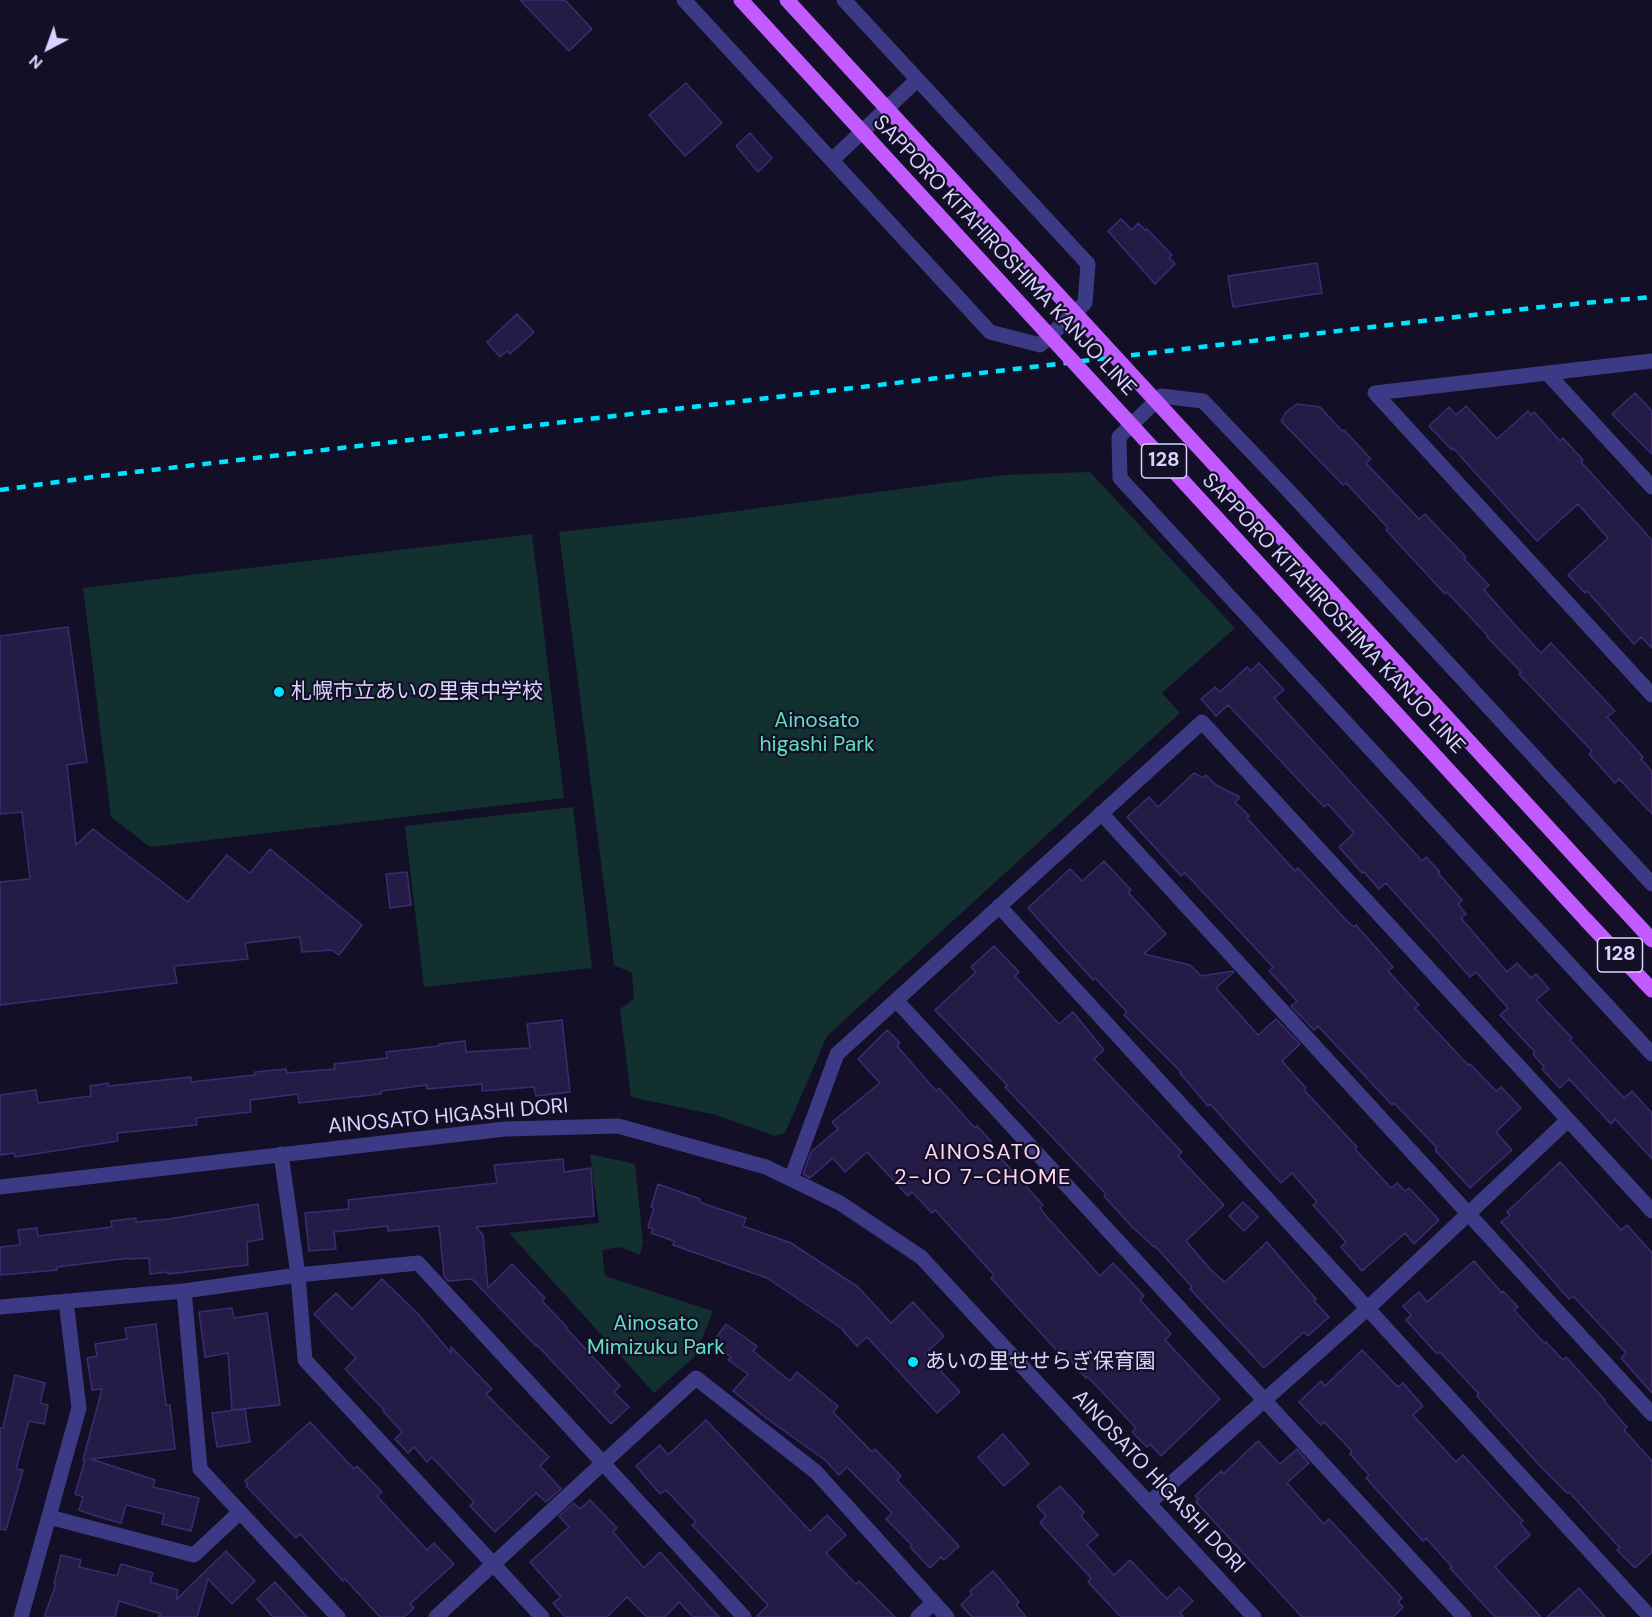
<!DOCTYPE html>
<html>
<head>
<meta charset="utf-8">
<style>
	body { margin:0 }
	#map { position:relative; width:1652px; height:1617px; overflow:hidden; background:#130f26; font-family:"DM Sans",sans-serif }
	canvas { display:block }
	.north { position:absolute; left:18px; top:18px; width:60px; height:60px; -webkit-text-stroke:4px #130f26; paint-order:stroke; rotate:221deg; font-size:16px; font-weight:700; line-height:24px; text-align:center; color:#d9d4ff }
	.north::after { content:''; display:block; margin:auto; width:21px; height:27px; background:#d9d4ff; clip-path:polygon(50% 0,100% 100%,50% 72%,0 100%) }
</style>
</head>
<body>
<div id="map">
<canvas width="1652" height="1617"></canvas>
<div class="north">N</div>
</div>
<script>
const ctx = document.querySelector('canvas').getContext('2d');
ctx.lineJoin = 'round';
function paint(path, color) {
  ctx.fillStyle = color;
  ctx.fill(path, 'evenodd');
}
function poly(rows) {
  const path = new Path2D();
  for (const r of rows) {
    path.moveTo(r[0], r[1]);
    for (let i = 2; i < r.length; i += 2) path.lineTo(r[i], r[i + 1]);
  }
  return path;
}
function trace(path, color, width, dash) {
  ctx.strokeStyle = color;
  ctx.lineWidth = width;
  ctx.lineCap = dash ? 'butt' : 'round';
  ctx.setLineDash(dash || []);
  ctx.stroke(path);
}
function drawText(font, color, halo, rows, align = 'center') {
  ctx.font = font + ' "DM Sans","Noto Sans JP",sans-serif';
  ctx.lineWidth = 4.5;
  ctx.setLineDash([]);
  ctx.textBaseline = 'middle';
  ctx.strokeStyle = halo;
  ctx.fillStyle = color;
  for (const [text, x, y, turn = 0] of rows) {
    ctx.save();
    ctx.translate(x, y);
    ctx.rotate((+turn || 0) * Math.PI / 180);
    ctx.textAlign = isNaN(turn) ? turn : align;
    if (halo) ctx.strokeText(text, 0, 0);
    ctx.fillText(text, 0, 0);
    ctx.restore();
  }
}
const green = poly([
	[1090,472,1235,628,1162,693,1180,713,827,1036,785,1133,775,1136,716,1115,631,1097,620,1009,634,999,632,973,614,965,559,532,685,518,1004,475],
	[532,534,564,798,150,847,111,817,83,588],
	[573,807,592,968,424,987,405,826],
	[590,1154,635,1164,643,1242,640,1255,620,1247,602,1250,605,1276,713,1311,695,1356,654,1393,509,1233,599,1223]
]);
const building = poly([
	[520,0,565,0,592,29,569,51,520,0],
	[686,83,722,123,685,156,649,115,686,83],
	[750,133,772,158,758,172,736,146,750,133],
	[1121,219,1132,230,1138,223,1145,230,1147,229,1172,255,1169,258,1175,264,1155,284,1108,231,1121,219],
	[1317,263,1322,293,1233,307,1228,276,1317,263],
	[517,314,534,332,510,354,507,351,500,357,487,342,517,314],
	[1635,393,1652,411,1652,454,1612,414,1635,393],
	[1297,404,1320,407,1342,431,1344,430,1371,459,1366,463,1419,519,1425,514,1466,557,1464,559,1489,585,1484,590,1515,625,1541,653,1551,643,1615,711,1607,717,1643,757,1641,759,1652,771,1652,814,1619,779,1615,783,1589,754,1592,751,1519,674,1521,672,1487,637,1488,636,1447,592,1445,594,1386,530,1388,528,1346,483,1343,485,1281,421,1286,412,1297,404],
	[1466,406,1497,439,1528,411,1531,415,1534,412,1560,441,1563,438,1583,460,1581,462,1652,540,1652,648,1641,637,1634,644,1587,591,1585,593,1568,575,1608,538,1578,504,1537,541,1453,448,1452,450,1429,426,1449,407,1456,415,1466,406],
	[68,627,87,762,67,765,76,845,93,829,188,902,227,855,250,873,270,849,362,925,339,955,332,950,302,952,300,937,245,943,248,959,174,966,177,983,0,1005,0,882,30,879,22,812,0,814,0,636,68,627],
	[1259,663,1284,690,1274,698,1422,861,1426,857,1440,872,1438,873,1462,900,1458,904,1466,914,1461,918,1507,972,1517,963,1531,978,1536,974,1549,989,1536,1000,1572,1038,1570,1040,1624,1098,1632,1091,1652,1113,1652,1159,1615,1119,1611,1124,1569,1079,1560,1088,1542,1069,1544,1067,1533,1054,1535,1052,1500,1015,1508,1008,1476,972,1470,977,1386,883,1379,889,1364,872,1362,873,1339,847,1354,833,1328,804,1324,807,1228,705,1216,716,1201,699,1215,687,1220,692,1247,667,1251,671,1259,663],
	[1194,773,1203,778,1206,775,1216,785,1240,797,1235,802,1249,816,1247,818,1295,871,1298,868,1346,920,1354,927,1356,925,1393,967,1388,971,1419,1005,1415,1008,1468,1065,1470,1064,1496,1091,1501,1087,1521,1108,1496,1132,1512,1150,1470,1188,1435,1150,1437,1148,1394,1103,1392,1105,1318,1026,1314,1030,1291,1006,1297,1001,1269,971,1273,967,1185,873,1181,876,1127,817,1149,797,1158,807,1194,773],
	[1104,861,1131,890,1128,892,1166,934,1144,954,1190,965,1201,976,1233,971,1234,972,1216,988,1258,1035,1276,1019,1300,1044,1282,1061,1306,1088,1304,1090,1357,1147,1355,1149,1391,1188,1397,1183,1405,1191,1409,1188,1439,1220,1414,1244,1405,1233,1362,1271,1341,1247,1346,1242,1313,1205,1317,1202,1292,1173,1281,1183,1210,1104,1208,1106,1180,1073,1181,1072,1124,1015,1127,1012,1095,978,1093,980,1028,908,1070,869,1082,881,1104,861],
	[407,872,411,905,390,908,386,874,407,872],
	[994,946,1019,972,1015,976,1059,1024,1073,1012,1104,1050,1094,1059,1182,1152,1178,1156,1224,1205,1186,1241,1211,1270,1225,1282,1267,1242,1316,1299,1314,1301,1329,1317,1308,1336,1304,1332,1264,1368,1190,1289,1192,1287,1155,1246,1154,1247,1132,1227,1104,1196,1106,1194,1005,1087,1007,1085,935,1010,976,972,971,967,994,946],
	[562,1020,570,1092,536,1096,534,1087,482,1091,482,1084,427,1089,427,1085,381,1091,381,1094,299,1103,298,1094,250,1100,251,1112,196,1118,197,1125,117,1133,118,1141,15,1157,14,1153,0,1155,0,1095,36,1090,38,1103,91,1096,90,1086,108,1083,109,1086,191,1077,191,1082,255,1075,255,1072,286,1069,287,1073,335,1069,334,1064,387,1058,386,1052,439,1046,439,1044,465,1041,466,1052,530,1048,527,1024,562,1020],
	[887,1030,900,1043,897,1046,936,1091,939,1088,975,1128,977,1126,991,1141,988,1144,1043,1205,1040,1208,1047,1217,1100,1276,1113,1263,1133,1284,1144,1296,1140,1300,1171,1334,1165,1340,1220,1399,1161,1456,1150,1444,1147,1447,1132,1432,1136,1428,1088,1377,1086,1378,1060,1349,1058,1352,991,1278,994,1275,935,1210,932,1213,912,1192,908,1196,867,1152,845,1172,833,1158,810,1178,803,1174,811,1152,838,1129,832,1122,880,1083,858,1059,887,1030],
	[563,1159,564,1172,591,1168,594,1216,476,1227,483,1235,488,1288,512,1264,545,1298,542,1301,567,1327,566,1328,620,1386,614,1392,629,1407,611,1424,537,1345,536,1346,472,1279,448,1281,444,1276,439,1226,388,1231,387,1226,334,1232,336,1249,309,1251,305,1213,349,1209,348,1200,497,1183,494,1165,563,1159],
	[1560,1162,1621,1230,1627,1225,1652,1253,1652,1393,1621,1358,1626,1353,1573,1296,1569,1299,1501,1222,1510,1215,1507,1212,1560,1162],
	[658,1184,700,1199,699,1202,746,1218,743,1226,791,1243,858,1287,891,1323,913,1302,944,1336,925,1354,960,1392,937,1413,867,1337,857,1346,843,1331,844,1330,767,1278,673,1245,674,1241,651,1233,653,1229,648,1227,654,1208,651,1207,658,1184],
	[1243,1202,1258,1217,1244,1231,1229,1216,1243,1202],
	[258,1204,263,1239,247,1242,248,1265,168,1274,168,1272,150,1274,149,1258,130,1259,130,1258,57,1267,57,1270,0,1275,0,1247,20,1245,18,1230,37,1228,38,1236,112,1227,111,1221,136,1218,136,1222,169,1219,258,1204],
	[1474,1261,1502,1293,1503,1291,1518,1307,1514,1310,1544,1343,1546,1342,1563,1360,1566,1357,1605,1400,1604,1401,1627,1427,1624,1430,1652,1461,1652,1552,1635,1568,1617,1550,1620,1548,1569,1492,1567,1493,1541,1467,1477,1396,1479,1394,1440,1352,1437,1354,1406,1320,1411,1315,1403,1306,1419,1292,1427,1302,1474,1261],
	[382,1279,418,1314,451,1353,451,1347,492,1389,486,1394,549,1457,540,1466,561,1489,546,1502,536,1493,495,1532,470,1506,474,1502,432,1457,427,1462,414,1447,408,1453,395,1439,402,1432,383,1411,384,1410,345,1369,356,1358,314,1314,336,1293,352,1309,382,1279],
	[232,1308,234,1318,267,1313,280,1405,232,1410,228,1353,205,1357,199,1312,232,1308],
	[156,1324,166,1405,170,1405,175,1449,91,1459,155,1480,153,1487,199,1498,191,1531,162,1524,164,1514,126,1505,121,1523,99,1517,79,1510,83,1497,75,1494,85,1460,83,1460,102,1389,92,1390,87,1358,97,1356,95,1344,127,1339,125,1328,156,1324],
	[726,1324,757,1346,753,1351,790,1381,797,1372,838,1406,833,1412,872,1452,875,1449,901,1476,897,1480,959,1546,944,1560,941,1557,930,1568,910,1547,912,1545,886,1519,892,1513,847,1467,839,1475,825,1460,766,1418,733,1391,748,1374,728,1360,731,1357,712,1343,726,1324],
	[1362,1350,1398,1387,1403,1383,1423,1406,1413,1415,1456,1462,1463,1455,1523,1521,1520,1523,1530,1535,1495,1567,1541,1617,1495,1617,1450,1568,1452,1567,1426,1538,1423,1541,1366,1478,1369,1475,1350,1454,1352,1451,1324,1422,1321,1425,1299,1402,1321,1381,1325,1386,1362,1350],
	[15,1375,45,1383,40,1403,48,1405,44,1424,29,1421,16,1469,23,1470,6,1530,0,1529,0,1428,3,1428,15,1375],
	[245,1409,250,1442,217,1447,212,1413,245,1409],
	[706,1420,810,1531,827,1515,846,1535,826,1553,856,1584,859,1581,895,1617,756,1617,768,1605,692,1525,696,1522,666,1490,660,1494,636,1466,660,1445,668,1455,706,1420],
	[310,1422,354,1469,357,1466,382,1492,377,1496,427,1550,434,1543,454,1564,410,1604,414,1608,404,1617,380,1617,345,1579,343,1581,300,1534,296,1538,246,1486,248,1484,245,1481,310,1422],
	[1003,1434,1029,1464,1004,1486,978,1457,1003,1434],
	[1258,1441,1280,1464,1297,1449,1309,1463,1287,1483,1324,1524,1329,1519,1402,1598,1398,1602,1403,1607,1393,1617,1302,1617,1196,1502,1198,1499,1195,1496,1221,1471,1223,1474,1258,1441],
	[1060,1486,1084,1512,1081,1516,1098,1535,1087,1545,1114,1575,1130,1560,1167,1599,1179,1587,1193,1601,1180,1613,1184,1617,1121,1617,1088,1582,1091,1578,1040,1523,1046,1516,1037,1506,1060,1486],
	[590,1500,617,1528,613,1532,644,1568,660,1552,719,1617,693,1617,679,1602,665,1617,647,1617,627,1597,607,1617,565,1617,553,1603,561,1597,530,1562,569,1527,559,1516,574,1503,580,1509,590,1500],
	[226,1551,255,1581,232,1604,208,1579,197,1617,158,1617,161,1614,119,1601,115,1617,44,1617,56,1584,54,1584,61,1555,81,1560,79,1567,117,1576,121,1564,153,1573,150,1582,178,1590,176,1600,226,1551],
	[993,1571,1019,1602,1016,1605,1026,1617,972,1617,961,1605,972,1594,970,1591,993,1571],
	[275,1582,307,1617,273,1617,257,1599,275,1582],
	[1579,1588,1605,1617,1547,1617,1579,1588]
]);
const minor = poly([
	[684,0,990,332,1040,345,1085,303,1088,264,844,0],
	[832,160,917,80],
	[1652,361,1375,393,1652,695],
	[1548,374,1652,487],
	[1101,813,1652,1414],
	[1652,884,1286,488,1203,401,1161,396,1119,437,1120,478,1652,1054],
	[999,906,1650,1617],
	[896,1000,1464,1617],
	[281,1154,298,1275,305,1360,542,1617],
	[791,1179,837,1054,1202,722,1652,1211],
	[0,1187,505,1129,618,1126,766,1167,840,1203,921,1257,1254,1617],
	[184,1291,200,1469,338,1617],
	[0,1307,184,1291,298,1275,418,1263,603,1463,436,1617],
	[1149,1503,1367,1309,1568,1120],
	[49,1517,194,1555,240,1512],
	[21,1617,79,1408,66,1301],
	[744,1617,603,1463,696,1378,816,1472,947,1617],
	[918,1617,933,1603]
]);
const major = poly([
	[1614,899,1652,940],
	[1587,921,1652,990]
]);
const rail = poly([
	[0,490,101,476,692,407,1541,307,1652,297]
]);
const majorBridge = poly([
	[741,0,1587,921],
	[787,0,1614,899]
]);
const markers = [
	[279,692,6,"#00e5ff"],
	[913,1362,6,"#00e5ff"]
];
const shields = [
	[1164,461,45],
	[1620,955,45]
];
const shieldNames = [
	["128",1164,461],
	["128",1620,955]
];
const streetNames = [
	["SAPPORO KITAHIROSHIMA KANJO LINE",1004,256,47],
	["SAPPORO KITAHIROSHIMA KANJO LINE",1333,614,47],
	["AINOSATO HIGASHI DORI",448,1117,-5],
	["AINOSATO HIGASHI DORI",1158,1482,47]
];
const poiNames = [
	["札幌市立あいの里東中学校",291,692],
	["あいの里せせらぎ保育園",925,1362]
];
const parkNames = [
	["Ainosato",817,721],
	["higashi Park",817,745],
	["Ainosato",656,1324],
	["Mimizuku Park",656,1348]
];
const neighbourhoodNames = [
	["AINOSATO",983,1153],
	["2-JO 7-CHOME",983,1178]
];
paint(green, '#12302f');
paint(building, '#241b47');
trace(building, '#3b2d73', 1.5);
trace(minor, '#3d3a85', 15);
trace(major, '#c25bff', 15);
trace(rail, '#00e5ff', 4.5, [9, 8]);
trace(majorBridge, '#c25bff', 15);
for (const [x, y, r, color] of markers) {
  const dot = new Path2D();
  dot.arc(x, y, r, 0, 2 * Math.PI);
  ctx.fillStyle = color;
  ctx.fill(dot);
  trace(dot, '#130f26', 2);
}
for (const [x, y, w] of shields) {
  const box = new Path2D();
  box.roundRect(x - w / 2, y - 17, w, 34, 4.5);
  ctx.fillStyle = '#130f26';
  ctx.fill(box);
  trace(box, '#d9d4ff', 1.5);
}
drawText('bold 20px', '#d9d4ff', null, shieldNames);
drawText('21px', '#d9d4ff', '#130f26', streetNames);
drawText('21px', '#d9d4ff', '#130f26', poiNames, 'left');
drawText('21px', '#5fe0c0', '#130f26', parkNames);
ctx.letterSpacing = '1.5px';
drawText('22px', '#ffd6f0', '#130f26', neighbourhoodNames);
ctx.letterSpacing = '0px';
</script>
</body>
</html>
